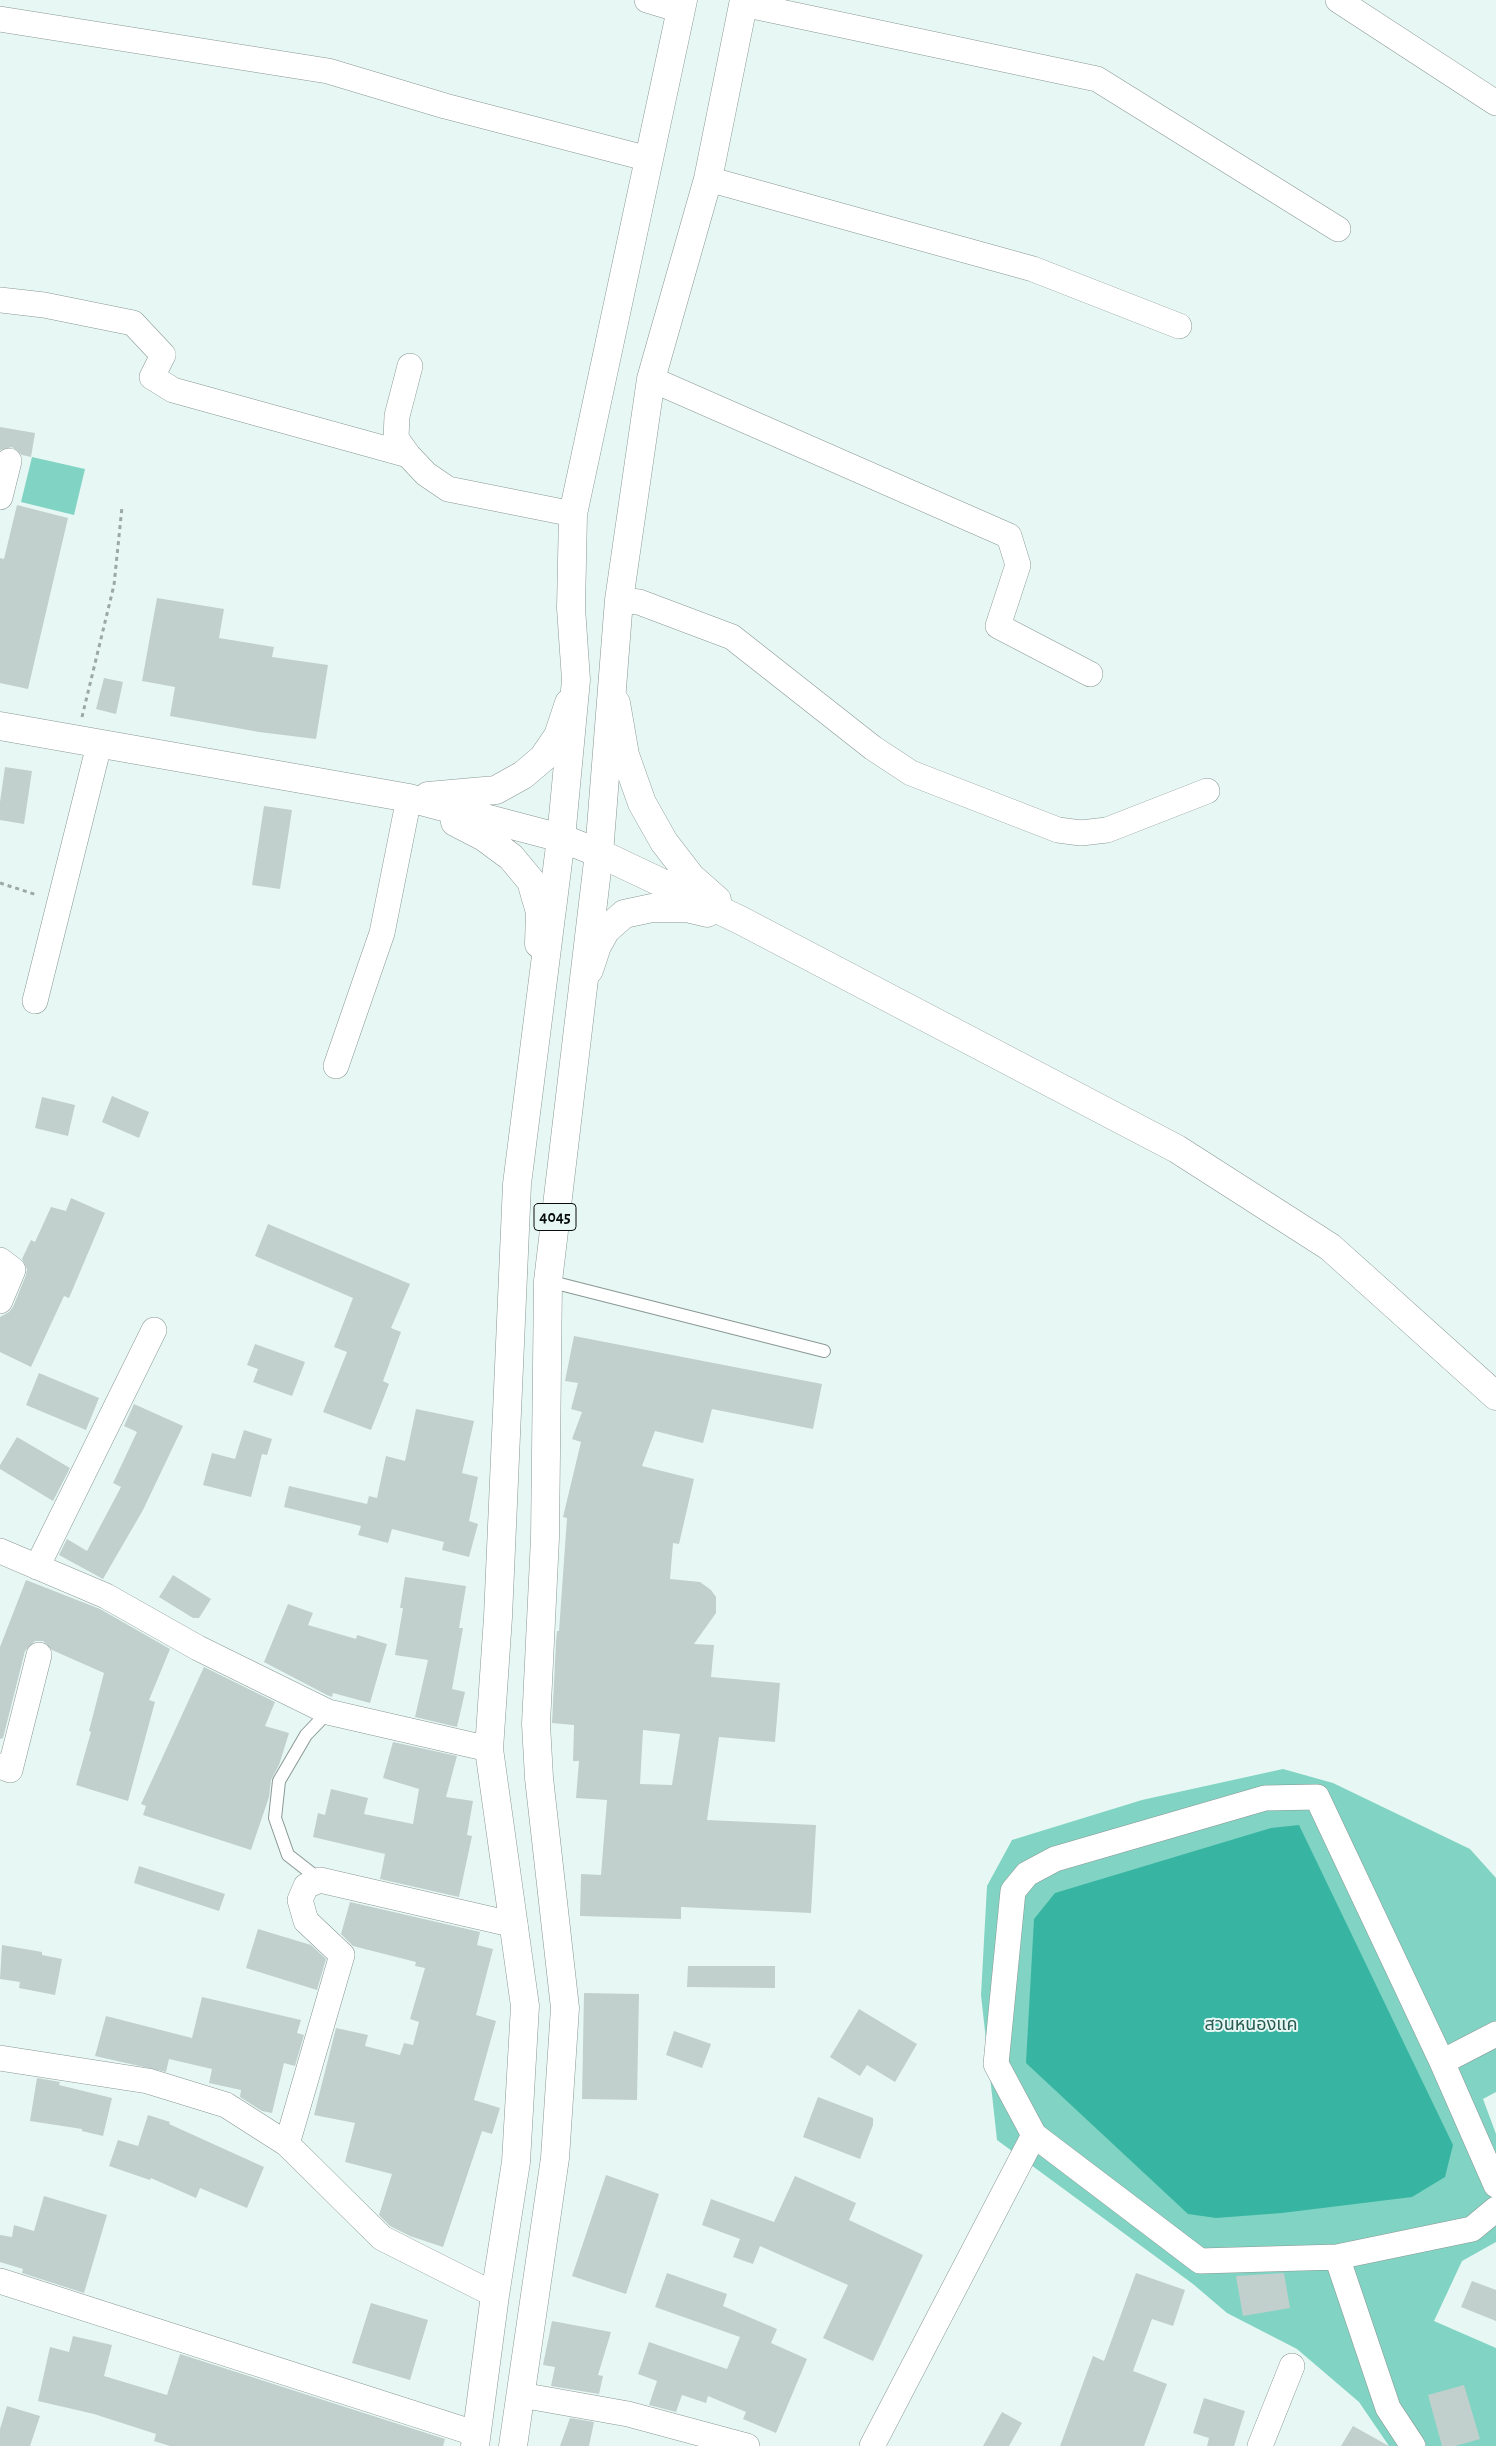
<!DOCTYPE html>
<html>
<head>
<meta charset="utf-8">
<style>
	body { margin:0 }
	canvas { display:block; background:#e7f7f3 }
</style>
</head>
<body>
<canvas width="1496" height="2446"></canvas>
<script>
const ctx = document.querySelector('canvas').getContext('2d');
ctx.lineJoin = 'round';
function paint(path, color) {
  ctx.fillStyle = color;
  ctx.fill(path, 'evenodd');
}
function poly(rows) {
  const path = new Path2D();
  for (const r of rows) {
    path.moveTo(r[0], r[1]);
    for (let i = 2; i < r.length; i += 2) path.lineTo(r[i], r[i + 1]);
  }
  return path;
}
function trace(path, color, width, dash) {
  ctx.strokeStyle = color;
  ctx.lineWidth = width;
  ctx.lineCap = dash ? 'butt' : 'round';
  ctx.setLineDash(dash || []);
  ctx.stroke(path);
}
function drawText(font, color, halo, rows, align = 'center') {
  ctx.font = font + ' "Alegreya Sans","Noto Sans Thai",sans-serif';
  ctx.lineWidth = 4;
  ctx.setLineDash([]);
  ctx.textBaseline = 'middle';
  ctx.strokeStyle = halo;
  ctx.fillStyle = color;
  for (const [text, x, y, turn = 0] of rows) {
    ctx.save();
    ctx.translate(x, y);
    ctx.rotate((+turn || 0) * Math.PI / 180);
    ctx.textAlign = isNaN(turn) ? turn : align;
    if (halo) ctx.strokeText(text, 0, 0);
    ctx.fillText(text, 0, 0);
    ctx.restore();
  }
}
const green = poly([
	[32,457,85,469,74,515,21,502],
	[1283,1769,1333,1783,1470,1849,1496,1878,1496,2092,1483,2099,1496,2134,1496,2242,1462,2261,1434,2321,1496,2348,1496,2446,1389,2446,1359,2402,1297,2349,1227,2313,1193,2284,997,2140,981,1995,987,1886,1012,1840,1142,1800]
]);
const water = poly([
	[1299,1825,1453,2145,1445,2177,1412,2197,1282,2213,1216,2218,1188,2214,1026,2063,1034,1919,1055,1893,1271,1828]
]);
const building = poly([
	[0,427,35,433,31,457,22,455,12,447,0,450],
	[17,505,68,518,28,689,0,683,0,558,4,559],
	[157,598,224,609,219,638,274,647,272,657,328,665,316,739,259,732,170,716,175,687,142,681],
	[104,678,123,682,116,714,96,709],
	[5,767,32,771,24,824,0,820,0,802],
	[264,806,292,810,280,889,252,885],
	[112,1096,149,1112,139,1138,102,1122],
	[42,1097,75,1105,68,1136,35,1128],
	[71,1198,105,1213,69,1298,64,1296,31,1367,0,1352,0,1317,9,1312,13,1307,26,1275,27,1269,22,1259,31,1240,35,1242,51,1207,66,1211],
	[268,1224,410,1284,391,1328,401,1332,383,1381,389,1384,371,1430,323,1412,347,1352,334,1347,353,1298,255,1256],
	[574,1336,822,1384,813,1429,712,1409,703,1443,655,1431,642,1466,694,1479,679,1544,673,1543,670,1579,700,1582,711,1590,716,1597,716,1613,694,1644,714,1645,711,1677,780,1683,775,1742,719,1737,707,1820,816,1825,811,1913,681,1907,681,1919,580,1916,581,1874,601,1875,607,1800,576,1798,579,1761,573,1761,574,1725,552,1723,556,1642,557,1631,559,1631,567,1518,563,1517,581,1442,572,1439,582,1412,571,1409,578,1383,565,1381],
	[643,1730,680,1734,672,1785,640,1784],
	[255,1344,305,1362,292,1396,253,1382,258,1369,247,1365],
	[39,1373,99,1398,86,1430,26,1405],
	[134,1404,183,1426,143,1510,103,1579,59,1555,67,1539,87,1551,121,1487,113,1483,137,1432,124,1426],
	[416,1409,474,1421,462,1473,478,1477,469,1521,478,1524,469,1557,442,1550,444,1542,392,1529,388,1543,358,1535,361,1526,284,1507,289,1486,367,1504,369,1496,377,1498,386,1456,405,1461],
	[244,1430,272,1439,267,1455,262,1454,251,1497,203,1485,212,1453,235,1459],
	[17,1437,70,1468,53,1501,0,1469,0,1465],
	[173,1575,211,1599,199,1618,193,1618,159,1597],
	[405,1577,466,1586,459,1628,463,1628,452,1689,465,1692,457,1727,415,1717,428,1660,395,1655,403,1608,400,1608],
	[26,1580,100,1609,170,1649,149,1700,155,1702,128,1801,76,1785,91,1732,89,1731,104,1673,52,1650,43,1641,35,1641,25,1651,3,1738,0,1739,0,1647],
	[288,1604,313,1613,308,1625,356,1639,357,1635,387,1644,370,1703,333,1693,332,1697,327,1695,264,1662],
	[204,1667,275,1702,265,1726,289,1733,279,1765,271,1780,269,1797,251,1850,143,1815,146,1806,141,1804],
	[393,1742,457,1756,446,1797,473,1801,467,1835,472,1836,459,1897,380,1879,385,1854,313,1837,318,1813,325,1815,331,1789,368,1798,364,1814,413,1824,419,1789,383,1778],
	[139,1866,225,1894,219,1911,134,1883],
	[350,1902,480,1932,477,1945,493,1949,476,2015,496,2021,474,2100,500,2108,492,2134,482,2131,443,2247,410,2236,390,2226,379,2215,392,2174,345,2162,355,2123,314,2115,336,2028,368,2035,365,2046,400,2055,404,2043,413,2045,419,2022,410,2019,425,1968,415,1966,416,1962,353,1946,341,1934],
	[258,1929,311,1945,326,1959,317,1990,246,1968],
	[2,1945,42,1952,42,1955,62,1959,55,1995,19,1988,20,1982,0,1979],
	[688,1966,775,1966,775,1988,687,1987],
	[584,1993,639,1994,637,2100,582,2099],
	[202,1997,301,2020,297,2033,304,2035,295,2066,284,2063,272,2113,262,2111,240,2097,241,2090,209,2083,212,2069,169,2059,166,2072,95,2056,106,2016,192,2038],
	[859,2009,917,2044,895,2082,867,2065,860,2076,830,2057],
	[674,2031,711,2044,702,2068,666,2055],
	[37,2078,60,2082,59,2085,112,2098,103,2136,82,2131,82,2129,30,2121],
	[818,2097,873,2118,873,2125,860,2159,803,2137],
	[148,2115,170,2122,169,2124,264,2167,247,2208,200,2188,196,2198,151,2178,150,2180,109,2166,118,2140,138,2146],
	[606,2175,659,2194,626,2294,572,2276],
	[795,2176,856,2203,849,2220,923,2255,873,2361,823,2338,848,2285,760,2246,753,2264,733,2257,740,2239,702,2225,711,2199,774,2222],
	[44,2196,107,2215,84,2293,22,2273,23,2269,0,2262,0,2235,12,2237,14,2225,34,2231],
	[667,2273,727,2294,723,2306,777,2329,771,2343,807,2359,776,2433,743,2419,746,2412,708,2396,706,2403,682,2395,676,2412,649,2405,657,2381,638,2374,649,2342,727,2369,740,2337,655,2307],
	[1136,2273,1185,2290,1173,2326,1152,2319,1133,2371,1167,2384,1144,2446,1060,2446,1093,2356,1104,2361],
	[1284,2273,1290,2308,1243,2316,1236,2276],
	[1472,2281,1496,2290,1496,2321,1461,2307],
	[371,2303,428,2320,410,2380,352,2363],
	[552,2321,611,2332,598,2375,603,2376,599,2394,551,2386,555,2367,543,2365],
	[73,2336,112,2345,104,2376,167,2395,180,2354,445,2439,443,2446,170,2446,154,2441,156,2434,94,2414,38,2401,50,2347,69,2352],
	[1464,2385,1480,2439,1455,2446,1442,2446,1428,2395],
	[1204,2398,1245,2411,1234,2446,1207,2446,1209,2438,1193,2433],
	[7,2406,40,2416,30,2446,0,2446,0,2429],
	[1002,2412,1022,2423,1009,2446,983,2446],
	[570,2418,594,2422,589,2446,560,2446],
	[1353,2426,1389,2446,1341,2446]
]);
const path = poly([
	[82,717,114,585,122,507],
	[0,883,37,895]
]);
const lane = poly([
	[548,1281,824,1351],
	[320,1880,288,1855,275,1818,279,1781,306,1735,328,1712]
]);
const street = poly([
	[647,0,680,10],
	[1338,0,1496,103],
	[743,4,1097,79,1338,229],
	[0,19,328,71,445,106,649,159],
	[708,179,1033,269,1179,326],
	[0,300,44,305,133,323,163,355,152,377,173,390,408,455],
	[410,366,397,416,396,438,408,455,426,474,448,489,573,514],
	[651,379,1009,536,1018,565,998,626,1090,674],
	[0,497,9,461],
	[619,600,639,602,732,637,873,748,911,773,1058,830,1081,833,1107,830,1207,791],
	[35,1001,99,745],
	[336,1066,382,933,409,798],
	[0,1260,13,1270,0,1301],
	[0,1551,106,1596,198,1648,328,1712,489,1749],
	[37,1567,154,1330],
	[0,1766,10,1770,39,1655],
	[0,2058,148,2081,226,2105,287,2144,382,2238,495,2295],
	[1442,2062,1496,2034],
	[287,2144,342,1955,306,1921,300,1900,306,1886,320,1880,515,1925],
	[1496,2185,1442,2062,1317,1797,1265,1798,1055,1859,1027,1874,1013,1891,996,2064,1034,2135,1200,2261,1337,2257,1472,2229,1496,2209],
	[1337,2257,1388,2408,1413,2446],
	[0,2281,477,2434],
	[521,2395,628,2414,747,2446],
	[872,2446,1034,2135],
	[1260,2446,1292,2366]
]);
const secondary = poly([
	[616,703,625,755,642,803,664,842,691,877,717,900],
	[0,726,409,798,561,838,599,853,740,920,1177,1149,1330,1247,1496,1396],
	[428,796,496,790,523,775,543,758,558,736,569,703],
	[455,822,484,837,511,857,531,881,540,912,539,944],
	[589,970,597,946,606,930,624,914,652,908,686,908,707,913]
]);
const primary = poly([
	[475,2446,495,2295,516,2162,525,2006,489,1749,498,1617,517,1184,561,838,576,680,571,608,573,514,683,0],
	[513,2446,555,2158,565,2008,539,1778,536,1724,545,1538,548,1281,599,853,619,600,651,379,708,179,744,0]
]);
const shields = [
	[555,1217,42]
];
const shieldNames = [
	["4045",555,1217]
];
const parkNames = [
	["สวนหนองแค",1251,2025]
];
paint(green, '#81d4c4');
paint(water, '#38b5a2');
paint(building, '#c1d0cc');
trace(lane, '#899894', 14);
trace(street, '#899894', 26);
trace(secondary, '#899894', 29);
trace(primary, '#899894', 29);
trace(path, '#9ca8a5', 3, [4, 4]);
trace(lane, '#fff', 12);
trace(street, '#fff', 25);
trace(secondary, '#fff', 28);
trace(primary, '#fff', 28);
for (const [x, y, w] of shields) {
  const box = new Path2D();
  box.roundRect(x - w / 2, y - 13.5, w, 27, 4);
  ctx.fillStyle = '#e7f7f3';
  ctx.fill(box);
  trace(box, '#080c0b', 1);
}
drawText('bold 16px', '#080c0b', null, shieldNames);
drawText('18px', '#295b53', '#e7f7f3', parkNames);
</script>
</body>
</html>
